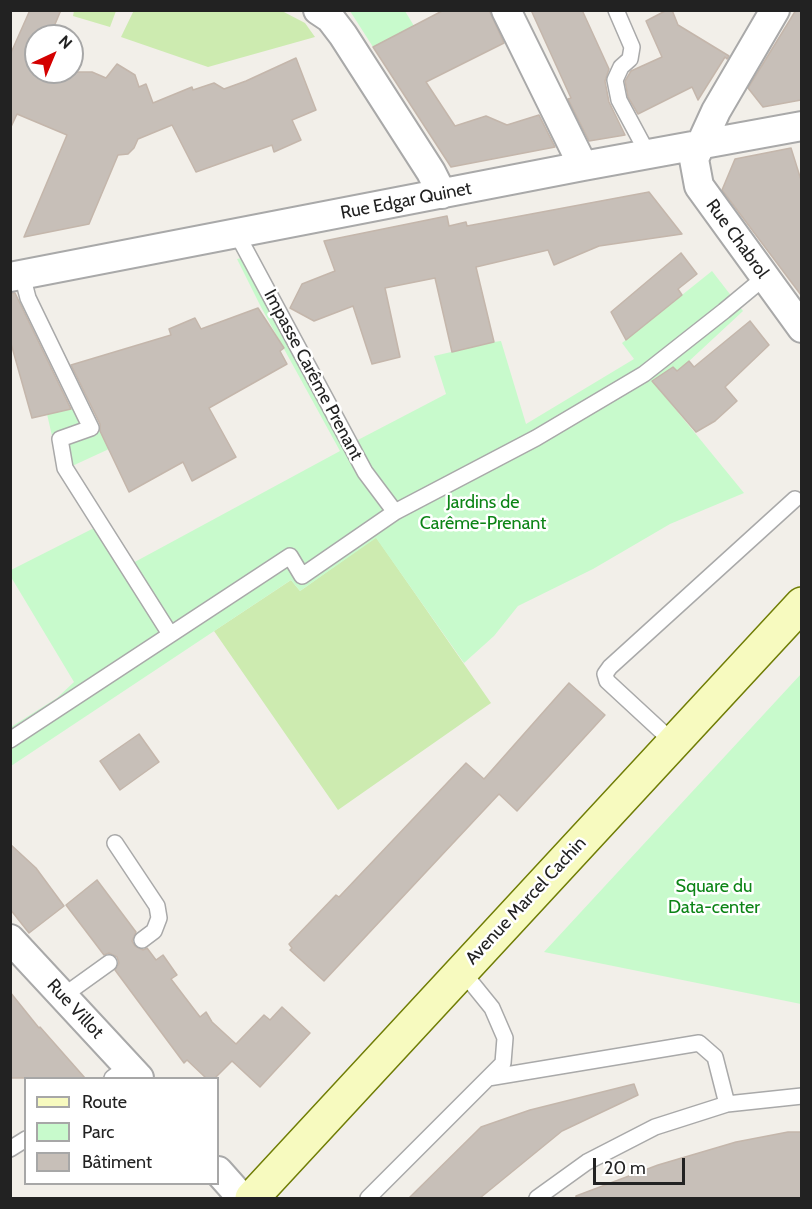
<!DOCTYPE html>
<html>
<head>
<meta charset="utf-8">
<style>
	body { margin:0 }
	#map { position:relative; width:812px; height:1209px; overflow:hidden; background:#f2efe9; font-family:Cabin,sans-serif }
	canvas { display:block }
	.frame { position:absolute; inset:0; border:12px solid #222; pointer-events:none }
	.legend { position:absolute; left:24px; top:1077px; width:195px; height:108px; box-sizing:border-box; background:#fff; border:2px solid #a7a7a7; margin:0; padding:8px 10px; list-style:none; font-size:18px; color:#222 }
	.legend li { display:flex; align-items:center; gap:12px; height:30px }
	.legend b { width:30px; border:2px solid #a7a7a7 }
	.north { position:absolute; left:24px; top:24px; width:60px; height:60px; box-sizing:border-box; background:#fff; border:2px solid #a7a7a7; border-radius:50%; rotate:44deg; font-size:16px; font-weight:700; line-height:24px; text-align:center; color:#222 }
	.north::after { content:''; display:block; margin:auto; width:21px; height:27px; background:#d40000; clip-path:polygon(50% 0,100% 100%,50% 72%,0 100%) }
	.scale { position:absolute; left:593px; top:1158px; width:92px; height:27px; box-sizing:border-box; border:3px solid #222; border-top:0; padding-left:8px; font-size:18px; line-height:21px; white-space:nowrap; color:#222; -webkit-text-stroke:4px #fff; paint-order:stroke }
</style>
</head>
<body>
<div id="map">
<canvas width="812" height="1209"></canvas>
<div class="frame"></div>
<ul class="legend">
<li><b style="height:8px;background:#f7fabf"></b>Route</li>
<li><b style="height:16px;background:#c8facc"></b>Parc</li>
<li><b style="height:16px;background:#c7bfb8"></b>Bâtiment</li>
</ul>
<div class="north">N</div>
<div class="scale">20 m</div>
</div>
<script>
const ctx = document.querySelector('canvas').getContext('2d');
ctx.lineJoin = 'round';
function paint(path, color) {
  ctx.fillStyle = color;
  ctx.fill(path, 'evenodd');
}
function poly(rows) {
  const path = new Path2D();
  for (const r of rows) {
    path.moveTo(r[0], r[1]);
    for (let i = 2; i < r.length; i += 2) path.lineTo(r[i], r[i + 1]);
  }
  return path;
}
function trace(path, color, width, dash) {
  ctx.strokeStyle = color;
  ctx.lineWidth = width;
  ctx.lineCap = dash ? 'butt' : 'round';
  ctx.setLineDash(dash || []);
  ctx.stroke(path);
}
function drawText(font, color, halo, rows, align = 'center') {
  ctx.font = font + ' Cabin,sans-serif';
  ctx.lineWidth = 5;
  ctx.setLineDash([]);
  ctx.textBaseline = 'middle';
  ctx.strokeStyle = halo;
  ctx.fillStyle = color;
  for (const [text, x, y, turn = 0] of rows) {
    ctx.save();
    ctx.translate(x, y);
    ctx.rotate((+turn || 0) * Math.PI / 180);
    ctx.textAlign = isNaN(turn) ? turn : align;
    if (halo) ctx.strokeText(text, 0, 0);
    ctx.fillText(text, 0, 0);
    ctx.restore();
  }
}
const grass = poly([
	[134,10,282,11,305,23,315,37,208,67,121,37],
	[74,11,74,10,116,11,110,27,73,16],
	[376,537,491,703,338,810,214,631,291,580,300,591]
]);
const park = poly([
	[350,11,405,11,414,26,373,47],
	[250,256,354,442,446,394,434,356,494,342,501,341,526,424,634,359,622,343,712,271,743,311,659,389,744,493,670,524,593,569,518,606,494,636,464,663,376,538,300,591,291,580,11,766,11,727,57,698,74,682,11,577,11,570,96,527,60,471,47,414,74,408,19,300,36,297,109,449,70,467,131,564,340,451,261,307,237,259],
	[801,674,801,1004,544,952,604,887]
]);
const building = poly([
	[30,10,61,10,50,36,36,36,35,72,92,72,106,78,117,64,135,75,139,87,146,84,153,103,192,87,193,90,214,83,224,89,246,81,296,58,316,110,292,120,301,140,274,152,272,145,196,172,172,125,138,139,134,148,128,154,118,155,89,224,24,237,67,135,17,114,10,129,10,55,30,10],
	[444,10,489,10,504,43,426,82,455,126,486,116,507,125,539,115,555,147,451,167,373,47,444,10],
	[531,10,582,10,609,69,605,81,609,102,625,135,589,141,568,99,571,98,531,10],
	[667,10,672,10,678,25,729,56,727,59,725,57,698,100,692,87,638,114,628,97,625,81,631,71,662,57,646,21,667,10],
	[796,10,801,10,801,100,763,107,748,88,796,10],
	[791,148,801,180,801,295,722,190,735,159,791,148],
	[649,192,682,234,599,246,554,265,548,250,476,267,494,342,452,352,435,278,385,288,400,357,372,364,353,306,314,321,290,308,302,284,335,271,324,241,447,216,449,226,466,222,467,226,649,192],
	[681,253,697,274,678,289,682,295,626,340,611,312,681,253],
	[10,293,15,293,71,409,32,418,10,340,10,293],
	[258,308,284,348,280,351,287,364,209,408,236,457,192,481,183,462,129,492,100,431,100,424,71,365,171,335,169,329,195,318,201,329,258,308],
	[750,321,769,345,725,387,737,401,715,421,696,432,652,381,673,367,677,371,689,361,694,367,750,321],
	[569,683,605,715,517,811,499,794,324,981,290,950,292,948,289,944,336,895,339,897,466,763,484,779,569,683],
	[139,734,159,762,120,790,100,761,139,734],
	[10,844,36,868,64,906,29,933,10,909,10,844],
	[97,880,136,932,132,941,135,946,143,950,147,948,156,960,163,955,177,975,171,979,200,1017,206,1012,212,1022,236,1044,264,1015,270,1020,282,1007,310,1033,260,1087,232,1061,215,1078,206,1078,187,1060,184,1063,115,970,119,963,117,957,109,953,104,955,66,905,97,880],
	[10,992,39,1028,40,1027,85,1078,10,1078,10,992],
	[634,1084,638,1095,562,1131,480,1198,409,1198,481,1127,530,1110,634,1084],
	[788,1132,801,1132,801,1198,576,1198,576,1196,658,1165,736,1142,788,1132]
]);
const lane = poly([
	[616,10,632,47,630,59,621,67,615,80,619,100,648,154],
	[237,234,365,472,395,512],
	[22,275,28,298,91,428,60,439,65,468,170,634],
	[10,740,290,556,302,576,395,512,536,438,644,374,724,311,765,277],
	[673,742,607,681,605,674,610,667,795,499],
	[115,843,157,906,159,918,154,931,142,940],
	[63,996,109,963],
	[112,1078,128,1066],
	[488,1078,699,1043,715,1057,727,1104],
	[10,1149,26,1139],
	[368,1198,503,1063,505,1038,492,1008,462,971],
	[537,1198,587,1162,655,1127,727,1104,802,1096]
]);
const street = poly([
	[318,10,330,18,343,35,431,172,442,194],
	[506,10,583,166],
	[775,10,716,111,694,159,699,186,802,328],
	[10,277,583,166,802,126],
	[10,939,139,1078],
	[218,1171,242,1198]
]);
const secondary = poly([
	[252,1198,802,604]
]);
const streetNames = [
	["Rue Edgar Quinet",406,201,-11],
	["Rue Chabrol",737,239,54],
	["Impasse Carême Prenant",313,375,62],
	["Avenue Marcel Cachin",526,901,-47],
	["Rue Villot",75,1009,47]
];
const parkNames = [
	["Jardins de",483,503],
	["Carême-Prenant",483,524],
	["Square du",714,887],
	["Data-center",714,908]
];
paint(grass, '#cdebb0');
paint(park, '#c8facc');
paint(building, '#c7bfb8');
trace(building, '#c4b6ab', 1.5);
trace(lane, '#a9a9a9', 18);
trace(street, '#a9a9a9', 32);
trace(secondary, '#707d05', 36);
trace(lane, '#fff', 15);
trace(street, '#fff', 28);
trace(secondary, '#f7fabf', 33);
drawText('18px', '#222', '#fff', streetNames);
drawText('18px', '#0c8416', '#fff', parkNames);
</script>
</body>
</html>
